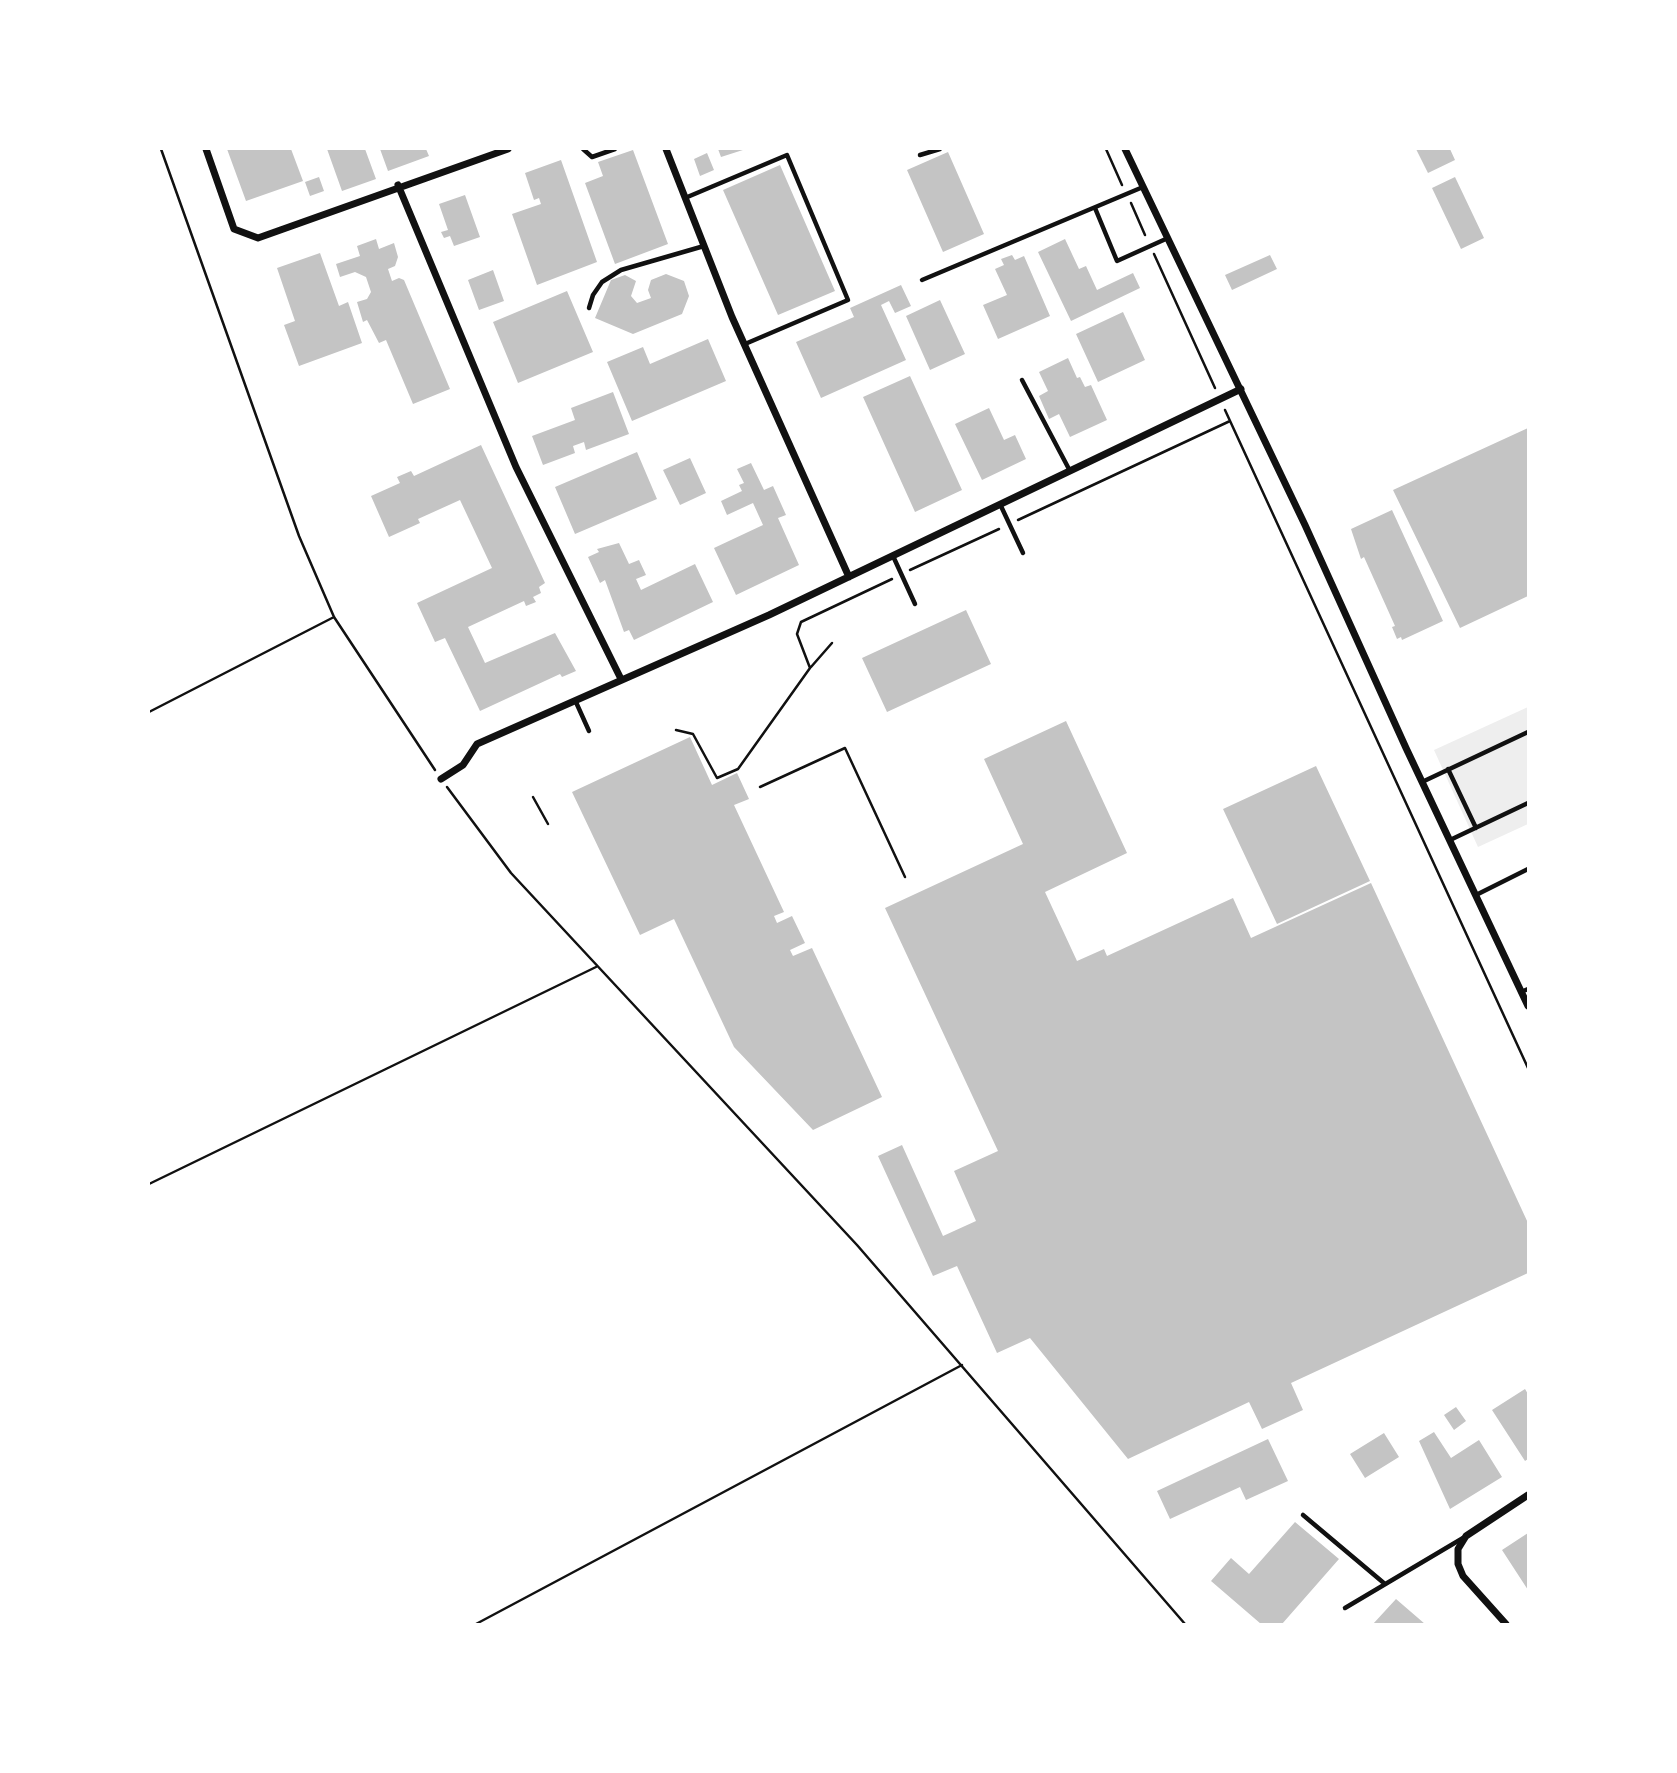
<!DOCTYPE html>
<html>
<head>
<meta charset="utf-8">
<style>
	body { margin:0 }
	#map { position:relative; width:1677px; height:1773px; overflow:hidden; background:#fff; font-family:"PT Serif",serif }
	canvas { display:block }
	.frame { position:absolute; inset:0; border:150px solid #fff; pointer-events:none }
</style>
</head>
<body>
<div id="map">
<canvas width="1677" height="1773"></canvas>
<div class="frame"></div>
</div>
<script>
const ctx = document.querySelector('canvas').getContext('2d');
ctx.lineJoin = 'round';
function paint(path, color) {
  ctx.fillStyle = color;
  ctx.fill(path, 'evenodd');
}
function poly(rows) {
  const path = new Path2D();
  for (const r of rows) {
    path.moveTo(r[0], r[1]);
    for (let i = 2; i < r.length; i += 2) path.lineTo(r[i], r[i + 1]);
  }
  return path;
}
function trace(path, color, width, dash) {
  ctx.strokeStyle = color;
  ctx.lineWidth = width;
  ctx.lineCap = dash ? 'butt' : 'round';
  ctx.setLineDash(dash || []);
  ctx.stroke(path);
}
const green = poly([
	[1528,707,1528,824,1478,847,1434,750]
]);
const building = poly([
	[227,149,291,149,303,181,246,201],
	[327,149,365,149,376,179,342,191],
	[380,149,426,149,429,156,388,171],
	[718,149,746,149,721,157],
	[1416,149,1450,149,1455,160,1428,173],
	[633,150,668,244,615,264,585,183,603,176,598,162],
	[948,152,984,234,943,252,907,170],
	[707,153,714,170,700,176,694,159],
	[561,160,597,262,537,285,512,214,541,204,539,198,534,200,525,173],
	[780,165,835,291,778,315,723,190],
	[319,177,324,191,310,196,305,182],
	[1455,177,1484,238,1461,249,1432,188],
	[465,195,480,237,454,246,450,236,444,238,441,232,448,230,439,204],
	[376,239,379,249,394,243,398,257,395,266,388,269,392,281,399,278,404,280,450,389,413,404,386,340,379,343,367,320,363,322,357,302,367,299,371,292,366,277,355,272,340,277,336,264,360,256,357,246],
	[1065,239,1079,269,1086,266,1097,290,1133,273,1140,288,1071,321,1038,252],
	[320,253,339,306,348,302,362,343,299,366,284,325,295,321,277,268],
	[1012,255,1015,260,1024,256,1050,316,998,339,983,305,1007,295,995,269,1004,265,1001,259],
	[1270,255,1277,269,1232,290,1225,275],
	[493,270,504,301,479,310,468,280],
	[666,274,684,281,689,296,682,314,633,334,595,318,611,280,625,275,636,281,631,296,637,303,651,298,648,290,651,280],
	[901,285,911,306,895,313,889,301,881,305,906,360,821,398,796,342,854,317,850,308],
	[567,291,593,352,518,383,493,322],
	[940,300,965,354,930,370,906,316],
	[1123,312,1145,360,1098,382,1076,334],
	[708,339,726,381,632,421,607,362,643,347,650,364],
	[1068,358,1077,378,1080,377,1085,387,1091,385,1107,420,1070,437,1059,414,1049,419,1039,396,1048,391,1039,372],
	[910,376,962,490,915,512,863,397],
	[613,392,629,434,586,450,584,442,573,446,575,453,543,465,532,436,575,420,571,408],
	[989,408,1004,440,1015,435,1026,459,982,480,955,424],
	[1528,428,1528,596,1460,628,1393,490],
	[481,445,545,583,539,587,541,593,533,597,536,602,526,606,524,601,468,627,485,663,555,633,576,671,562,677,560,674,480,711,445,638,435,642,417,603,492,568,460,500,418,519,420,523,389,537,371,496,400,483,397,477,411,471,414,476],
	[637,452,657,499,575,534,555,487],
	[690,458,706,493,680,505,663,470],
	[751,463,764,490,773,486,786,515,778,518,799,565,736,595,714,548,763,525,753,503,727,515,721,501,742,491,739,485,744,483,737,469],
	[1392,510,1443,621,1402,640,1401,637,1397,639,1392,627,1395,626,1364,557,1361,559,1351,529],
	[619,543,629,564,639,560,646,575,636,579,641,590,695,564,713,602,634,640,629,630,624,632,605,580,600,583,588,557,599,552,597,549],
	[966,610,991,664,887,712,862,658],
	[1066,721,1127,853,1045,892,1077,961,1104,949,1107,956,1233,898,1251,938,1371,883,1528,1223,1528,1273,1291,1383,1303,1410,1262,1429,1249,1402,1128,1459,1030,1338,997,1353,957,1266,933,1276,878,1156,902,1145,943,1236,976,1221,954,1171,998,1151,885,908,1023,844,984,759],
	[690,737,712,785,737,773,749,799,734,805,784,912,774,916,777,923,792,916,805,943,790,950,793,956,812,948,882,1097,813,1130,734,1047,674,919,640,935,572,792],
	[1316,766,1370,881,1277,924,1223,809],
	[1525,1389,1528,1394,1528,1459,1525,1461,1492,1410],
	[1456,1407,1466,1421,1454,1430,1444,1415],
	[1434,1432,1451,1458,1479,1440,1502,1477,1450,1509,1419,1441],
	[1384,1433,1399,1457,1365,1478,1350,1454],
	[1268,1439,1288,1481,1246,1500,1240,1487,1170,1519,1157,1491],
	[1295,1522,1339,1559,1282,1624,1261,1624,1211,1581,1231,1558,1249,1574],
	[1528,1533,1528,1590,1502,1550],
	[1396,1599,1425,1624,1373,1624]
]);
const path = poly([
	[161,149,299,536,334,617,435,770],
	[1106,149,1122,185],
	[1131,203,1145,235],
	[1154,254,1215,388],
	[1225,410,1528,1068],
	[1018,520,1230,421],
	[910,570,999,529],
	[811,667,832,643],
	[149,712,334,617],
	[676,730,693,734,717,778,738,769,810,668,797,634,801,622,892,579],
	[447,787,511,873,857,1245,1185,1624],
	[760,787,845,748,905,877],
	[533,797,548,824],
	[149,1184,596,967],
	[476,1624,962,1365]
]);
const service = poly([
	[583,149,592,157,615,149],
	[920,155,940,149],
	[685,198,787,155,848,300,745,344],
	[1095,208,1117,261,1168,238],
	[922,280,1143,187],
	[589,308,593,295,602,282,621,270,704,246],
	[1022,380,1070,471],
	[1000,504,1023,553],
	[893,556,915,604],
	[575,700,589,731],
	[1448,769,1476,828],
	[1422,782,1528,732],
	[1450,840,1528,803],
	[1476,895,1528,869],
	[1521,992,1528,989],
	[1303,1515,1385,1584],
	[1345,1608,1463,1538]
]);
const minor = poly([
	[206,149,234,229,258,238,508,149],
	[666,149,732,317,849,577],
	[1125,149,1305,525,1406,748,1528,1006],
	[398,185,516,467,621,679],
	[441,779,463,765,477,744,769,615,1241,389],
	[1506,1624,1463,1576,1458,1564,1458,1549,1466,1536,1528,1495]
]);
paint(green, '#eee');
paint(building, '#c4c4c4');
trace(path, '#111', 2.5);
trace(service, '#111', 4.5);
trace(minor, '#111', 7);
</script>
</body>
</html>
